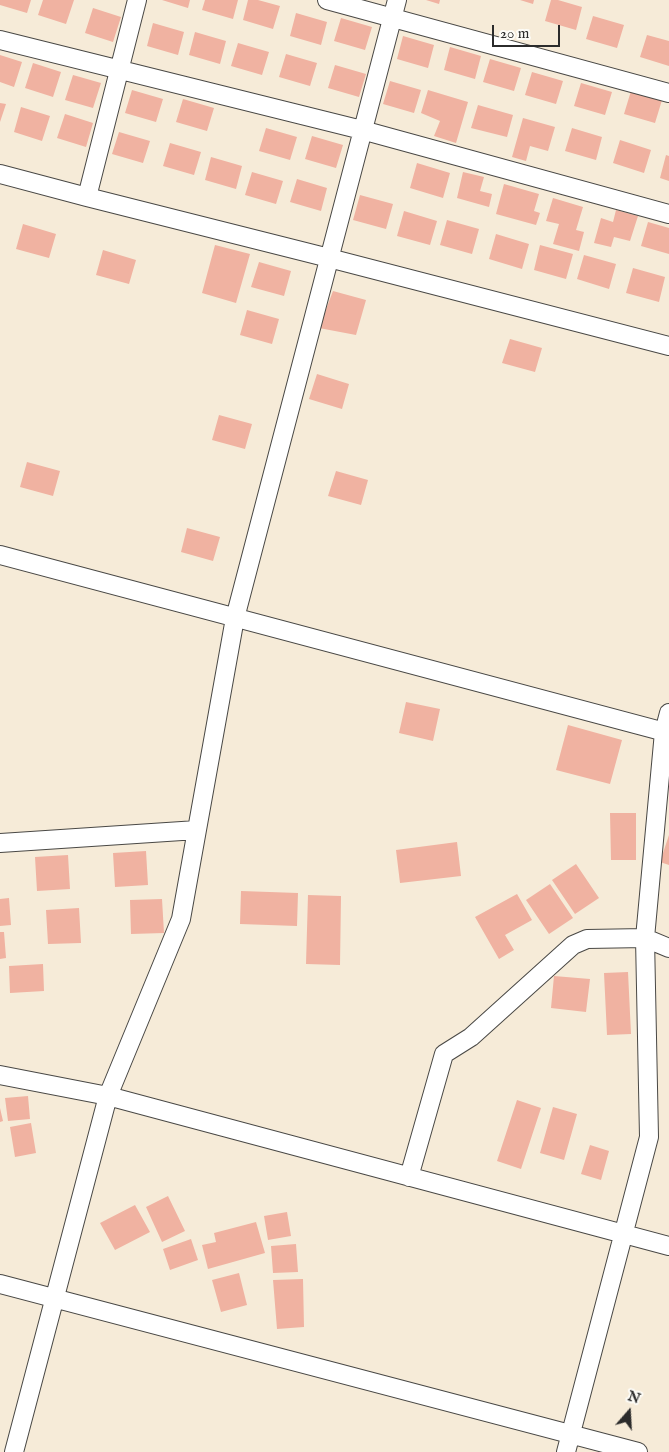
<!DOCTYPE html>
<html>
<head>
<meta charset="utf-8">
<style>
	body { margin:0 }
	#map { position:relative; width:669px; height:1452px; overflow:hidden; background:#f6ebd8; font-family:"IM FELL English",serif }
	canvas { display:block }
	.north { position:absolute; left:604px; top:1387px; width:50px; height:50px; -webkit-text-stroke:4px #fdfcf7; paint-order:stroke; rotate:19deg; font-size:14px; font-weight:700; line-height:20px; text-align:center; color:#2b2b2b }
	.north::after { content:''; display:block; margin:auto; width:18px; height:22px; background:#2b2b2b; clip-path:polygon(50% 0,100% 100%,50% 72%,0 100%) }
	.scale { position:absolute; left:492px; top:25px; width:68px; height:22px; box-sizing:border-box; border:2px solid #2b2b2b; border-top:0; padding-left:6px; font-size:15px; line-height:18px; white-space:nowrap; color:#2b2b2b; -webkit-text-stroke:4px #fdfcf7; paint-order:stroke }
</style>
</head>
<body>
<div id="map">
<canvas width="669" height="1452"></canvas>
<div class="north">N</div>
<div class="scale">20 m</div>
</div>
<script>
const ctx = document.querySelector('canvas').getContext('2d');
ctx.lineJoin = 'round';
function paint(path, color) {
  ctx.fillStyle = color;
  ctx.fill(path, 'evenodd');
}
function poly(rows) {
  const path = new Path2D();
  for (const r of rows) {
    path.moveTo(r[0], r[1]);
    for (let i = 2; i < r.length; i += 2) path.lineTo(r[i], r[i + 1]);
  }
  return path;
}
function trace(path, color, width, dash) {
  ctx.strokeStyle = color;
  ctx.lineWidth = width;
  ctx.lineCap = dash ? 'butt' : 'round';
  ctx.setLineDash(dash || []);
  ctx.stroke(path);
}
const building = poly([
	[0,0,31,0,27,13,0,5],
	[43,0,74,0,66,24,38,15],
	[162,0,190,0,188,8],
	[205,0,238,0,233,19,202,10],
	[248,0,258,0,280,6,273,29,243,20],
	[426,0,440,0,439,4],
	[520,0,534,0,533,4],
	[551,0,558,0,582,7,576,30,545,21],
	[93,8,121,17,113,42,85,33],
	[296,13,327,22,321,45,290,36],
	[593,16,624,25,617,48,586,39],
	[341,18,372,27,365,50,334,41],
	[153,23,184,32,178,55,147,46],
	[195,32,226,41,220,64,189,55],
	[647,35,669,41,669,66,640,57],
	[403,36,434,45,428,68,397,59],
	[238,43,269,52,262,75,231,66],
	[450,47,481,56,475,79,444,70],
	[286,54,317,63,310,86,279,77],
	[0,55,22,62,14,87,0,82],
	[490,59,521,68,514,91,483,82],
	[33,63,61,72,53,97,25,88],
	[335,65,366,74,359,97,328,88],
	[532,72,563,81,556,104,525,95],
	[73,75,101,83,93,108,65,100],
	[390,81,421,90,414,113,383,104],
	[581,83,612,92,605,115,574,106],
	[132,90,163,99,156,122,125,113],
	[428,90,468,102,456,143,434,136,440,121,421,113],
	[631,91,662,100,655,123,624,114],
	[183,99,214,108,207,131,176,122],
	[0,103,6,104,0,122],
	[478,105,513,115,507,137,471,128],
	[21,107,50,116,42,141,14,132],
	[65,114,93,123,86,147,57,138],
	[523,118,555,127,548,151,530,146,526,161,512,157],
	[266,128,297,137,290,160,259,151],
	[572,128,602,137,596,160,565,151],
	[119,132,150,141,143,163,112,154],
	[312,136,343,145,336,168,305,159],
	[620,140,651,150,644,173,613,163],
	[170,143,201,152,194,175,163,166],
	[666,155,669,156,669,181,660,178],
	[211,157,242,166,236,189,205,180],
	[417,163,450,173,443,198,410,188],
	[252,172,283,181,276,204,245,195],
	[463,172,484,177,480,191,492,194,489,207,457,198],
	[297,179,327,188,321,211,290,202],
	[504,184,539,194,534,211,540,213,536,225,496,214],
	[360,195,393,204,386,229,353,220],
	[553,198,583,207,576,230,584,232,579,251,553,244,559,224,546,221],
	[616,210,638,216,630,241,614,237,611,247,594,243,601,218,613,222],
	[404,211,437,221,430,245,397,236],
	[447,220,479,229,472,254,440,245],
	[648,222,669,228,669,254,641,246],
	[23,224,56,234,49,258,16,249],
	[496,234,529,244,522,269,489,259],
	[215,245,250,254,236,303,202,293],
	[540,245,573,254,566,279,534,270],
	[103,250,136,260,129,284,96,275],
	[584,255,616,264,609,289,577,279],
	[259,262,291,271,284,296,251,287],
	[633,268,665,277,659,302,626,293],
	[333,291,366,300,356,335,319,328],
	[247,310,279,319,272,344,240,335],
	[510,339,542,348,535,372,502,363],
	[317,374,349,384,342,409,309,399],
	[219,415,252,424,245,449,212,440],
	[27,462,60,471,53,496,20,487],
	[336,471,368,480,361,505,328,496],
	[187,528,220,537,213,561,181,552],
	[406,702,440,709,433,741,399,733],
	[568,725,622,740,610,784,556,770],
	[610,813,636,813,636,860,611,860],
	[669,835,669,865,660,862],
	[457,842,461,876,400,883,396,850],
	[146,851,148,885,115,887,113,853],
	[68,855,70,889,37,891,35,857],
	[576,864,599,898,575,914,552,880],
	[550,884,573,918,549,934,526,900],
	[241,891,298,893,297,926,240,924],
	[517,894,532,920,505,935,514,950,499,959,475,917],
	[308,895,341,896,340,965,306,964],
	[9,898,11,925,0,926,0,899],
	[162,899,164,933,131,934,130,900],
	[79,908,81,943,48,944,46,910],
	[0,932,4,932,6,958,0,959],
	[43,964,44,991,10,993,9,966],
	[628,972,631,1034,607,1035,604,973],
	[554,976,590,979,586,1012,551,1008],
	[28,1096,30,1119,8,1121,5,1098],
	[517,1100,541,1108,521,1169,497,1161],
	[553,1107,577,1114,564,1160,540,1153],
	[0,1108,3,1121,0,1122],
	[31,1123,36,1153,15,1157,10,1127],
	[590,1145,609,1151,601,1180,581,1174],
	[168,1196,185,1231,162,1242,146,1207],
	[135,1205,150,1232,115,1250,100,1223],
	[287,1212,291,1236,268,1240,264,1216],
	[256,1222,265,1253,208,1269,202,1245,216,1242,214,1233],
	[191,1239,198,1260,170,1270,163,1249],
	[296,1244,298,1272,273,1273,271,1246],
	[239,1273,247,1305,221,1312,212,1280],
	[303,1279,304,1327,277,1329,273,1280]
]);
const minor = poly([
	[327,0,669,93],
	[0,40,362,130,669,214],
	[0,174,87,197,329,258,669,346],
	[87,197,137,0],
	[0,555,669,733],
	[0,843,197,830],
	[0,1075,108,1096,669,1246],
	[409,1177,444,1054,471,1037,573,945,587,939,645,938,669,948],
	[0,1284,638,1452],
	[14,1452,108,1096,181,919,235,618,397,0],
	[566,1452,649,1137,645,938,664,732,669,713]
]);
paint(building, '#f0b2a1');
trace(minor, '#494845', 20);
trace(minor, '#fff', 18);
</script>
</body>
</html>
